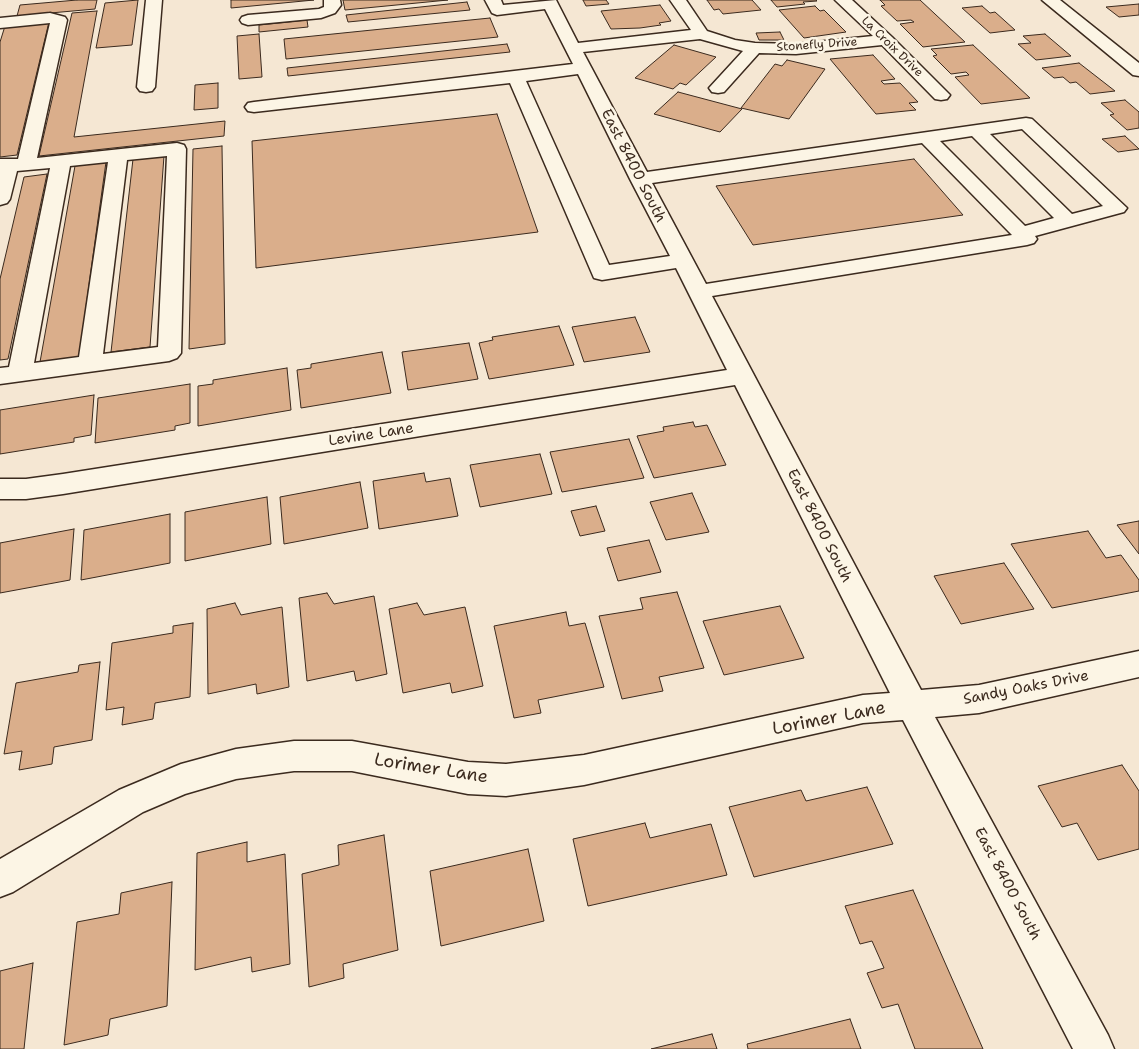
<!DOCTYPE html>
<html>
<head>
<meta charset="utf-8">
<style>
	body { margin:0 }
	canvas { display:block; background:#f5e7d3 }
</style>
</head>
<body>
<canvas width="1139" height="1049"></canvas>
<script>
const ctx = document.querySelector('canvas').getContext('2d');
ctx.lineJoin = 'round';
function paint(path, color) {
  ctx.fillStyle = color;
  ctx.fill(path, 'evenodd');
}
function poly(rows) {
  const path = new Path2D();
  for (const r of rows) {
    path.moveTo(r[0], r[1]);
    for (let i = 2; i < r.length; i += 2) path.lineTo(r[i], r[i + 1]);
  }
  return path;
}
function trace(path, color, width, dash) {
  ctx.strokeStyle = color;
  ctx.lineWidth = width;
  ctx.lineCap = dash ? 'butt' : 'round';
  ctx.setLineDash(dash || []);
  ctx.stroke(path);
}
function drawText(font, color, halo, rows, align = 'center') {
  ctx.font = font + ' "Shantell Sans",sans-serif';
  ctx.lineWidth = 5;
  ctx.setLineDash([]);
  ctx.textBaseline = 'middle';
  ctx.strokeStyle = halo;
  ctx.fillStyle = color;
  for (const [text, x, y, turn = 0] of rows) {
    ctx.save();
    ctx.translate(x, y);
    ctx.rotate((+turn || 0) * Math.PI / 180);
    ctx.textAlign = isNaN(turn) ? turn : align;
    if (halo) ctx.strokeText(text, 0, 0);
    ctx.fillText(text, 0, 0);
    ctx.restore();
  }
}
const building = poly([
	[77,0,97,0,95,9,17,16,20,5,77,0],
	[138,0,132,45,96,48,105,3,138,0],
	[231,0,314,0,231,8,231,0],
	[343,0,448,0,345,10,343,0],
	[583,0,606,0,609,4,586,6,583,0],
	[707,0,752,0,761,10,723,14,719,9,714,10,707,0],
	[771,0,816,0,817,1,803,2,805,4,777,7,771,0],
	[880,0,920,0,965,42,923,47,900,24,914,22,911,20,897,21,881,6,885,5,880,0],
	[467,2,470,10,348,22,346,15,467,2],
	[1139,4,1139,15,1119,17,1106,7,1139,4],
	[660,5,671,21,659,23,661,25,640,28,611,29,601,11,660,5],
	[815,6,820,11,824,10,846,32,804,38,779,10,815,6],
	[982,6,990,13,995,12,1015,30,990,33,962,8,982,6],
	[97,11,74,137,225,121,224,136,39,156,72,13,97,11],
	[490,18,498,37,286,59,284,39,490,18],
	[307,20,308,27,259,32,259,25,307,20],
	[49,22,17,155,0,157,0,42,5,26,49,22],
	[780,32,784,40,759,40,756,33,780,32],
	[259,34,262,77,239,79,237,36,259,34],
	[1045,34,1071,56,1036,60,1018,44,1031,43,1023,36,1045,34],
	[507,44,510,52,288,76,287,68,507,44],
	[674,45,716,57,686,85,680,83,673,89,635,78,674,45],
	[973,45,1030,98,981,104,955,77,969,75,966,72,951,74,933,56,937,55,931,49,973,45],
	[873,55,895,79,881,81,884,84,900,83,918,102,909,103,916,110,876,114,830,59,873,55],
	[787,60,825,69,789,119,741,108,775,64,782,66,787,60],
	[1079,63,1115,91,1090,94,1076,82,1070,83,1063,77,1054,78,1042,68,1079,63],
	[218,83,218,108,194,110,195,85,218,83],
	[678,92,742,109,720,132,654,114,678,92],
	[1125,100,1139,112,1139,128,1127,130,1110,115,1114,114,1101,103,1125,100],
	[497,114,538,232,256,268,252,141,497,114],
	[1125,136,1139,149,1118,152,1102,139,1125,136],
	[222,146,225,344,189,349,193,149,222,146],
	[164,156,150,347,111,352,133,159,164,156],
	[914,159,963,215,753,245,716,186,914,159],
	[106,162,79,357,40,362,75,166,106,162],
	[47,174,8,359,0,360,0,279,24,177,47,174],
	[635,317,650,352,584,362,572,327,635,317],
	[559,326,574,365,489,379,479,343,493,340,492,337,559,326],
	[469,343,478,379,408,390,402,352,469,343],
	[382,352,391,393,301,408,297,370,311,368,311,364,382,352],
	[287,368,291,410,198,426,198,386,213,384,213,380,287,368],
	[190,384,190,423,175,426,175,430,95,443,98,398,190,384],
	[94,395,91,435,74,438,74,442,0,454,0,410,94,395],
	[693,422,695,427,707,425,726,465,654,478,637,436,664,431,663,427,693,422],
	[629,439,644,478,562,492,550,452,629,439],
	[540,454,552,494,480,507,470,465,540,454],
	[424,473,426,482,450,478,458,516,379,529,373,481,424,473],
	[360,482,368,528,284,544,280,497,360,482],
	[692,493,709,532,666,540,650,502,692,493],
	[267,497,271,544,185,561,185,512,267,497],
	[596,506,605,531,580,536,571,511,596,506],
	[170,514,170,563,81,580,84,530,170,514],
	[1139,521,1139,554,1117,525,1139,521],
	[74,529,70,580,0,593,0,543,74,529],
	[1088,531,1106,558,1121,555,1139,580,1139,591,1052,608,1011,544,1088,531],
	[649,540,661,572,618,581,607,548,649,540],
	[1004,563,1034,609,961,624,934,576,1004,563],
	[677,592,704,668,659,677,663,691,622,699,599,616,643,609,640,598,677,592],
	[327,593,334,604,374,596,387,674,356,681,354,671,307,681,299,598,327,593],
	[235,603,241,615,282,607,289,687,257,694,256,684,208,694,207,609,235,603],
	[417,603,424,615,465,607,483,686,452,693,450,683,403,693,389,609,417,603],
	[780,606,804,658,724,675,703,621,780,606],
	[566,612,569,626,585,623,604,687,538,700,541,713,514,718,494,626,566,612],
	[193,623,190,697,155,703,153,719,122,725,124,707,106,710,112,643,173,633,173,626,193,623],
	[100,662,92,740,54,747,52,764,19,770,22,751,4,754,16,683,78,672,79,665,100,662],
	[1122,765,1139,791,1139,849,1098,860,1077,823,1062,827,1038,786,1122,765],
	[867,787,893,844,754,877,729,807,801,790,806,801,867,787],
	[645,823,650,838,711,824,727,875,588,906,573,839,645,823],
	[384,835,398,950,343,964,344,978,309,987,302,874,339,865,338,845,384,835],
	[247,842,247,862,285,854,290,964,252,972,251,957,195,970,197,853,247,842],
	[528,849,544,921,441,946,430,871,528,849],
	[172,882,167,1006,110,1019,108,1035,64,1045,77,922,119,914,121,893,172,882],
	[913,890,983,1049,915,1049,898,1004,882,1008,867,973,884,968,872,941,860,944,845,906,913,890],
	[33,963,24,1049,0,1049,0,971,33,963],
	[850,1019,861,1049,748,1049,747,1044,850,1019],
	[712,1034,717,1049,651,1049,712,1034]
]);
const minor = poly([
	[146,0,162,0,155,87,152,91,146,92,140,91,137,87,146,0],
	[324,0,340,0,341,5,335,13,321,18,248,25,242,23,240,20,242,17,248,15,319,9,324,7,324,0],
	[485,0,501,0,503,5,556,0,578,43,691,30,670,0,686,0,707,31,735,40,755,43,796,44,873,36,835,0,852,0,892,37,950,95,947,99,941,100,935,99,882,45,796,54,759,53,724,92,718,93,712,92,709,88,743,51,700,39,583,52,647,172,1026,118,1032,119,1127,208,1124,212,1035,236,1037,239,1034,243,1027,245,712,296,921,690,979,685,1139,651,1139,677,979,713,935,717,1108,1035,1114,1049,1073,1049,903,720,863,723,584,785,506,796,468,794,352,771,294,771,236,779,185,794,143,812,13,892,0,897,0,859,119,790,181,764,236,749,294,741,352,741,468,762,506,764,584,755,863,695,890,693,735,385,63,494,26,499,0,499,0,479,26,479,63,474,727,370,676,268,602,280,594,278,510,83,254,112,248,111,245,107,248,103,254,102,573,64,545,9,497,15,492,13,485,0],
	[578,74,630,179,670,256,609,265,526,81,578,74],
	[1022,129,1103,206,1072,214,990,134,1022,129],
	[972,136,1054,218,1025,226,940,141,972,136],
	[922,143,1012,235,706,284,652,183,922,143],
	[1042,0,1060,0,1139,63,1139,76,1133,75,1042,0],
	[50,13,65,17,67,20,37,158,177,143,184,145,186,149,181,353,177,358,169,361,0,384,0,368,9,367,50,168,17,171,10,199,7,203,0,205,0,159,18,159,50,23,0,28,0,18,50,13],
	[167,156,158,347,103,354,127,160,167,156],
	[108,162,79,357,34,363,70,166,108,162]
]);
const farStreetnames = [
	["Stonefly Drive",817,45,-4],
	["La Croix Drive",892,47,44]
];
const streetNames = [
	["East 8400 South",633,166,63],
	["Levine Lane",371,435,-9],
	["East 8400 South",819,526,63],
	["Sandy Oaks Drive",1026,688,-11],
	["East 8400 South",1007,884,62]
];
const nearStreetnames = [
	["Lorimer Lane",829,719,-11],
	["Lorimer Lane",431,769,9]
];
paint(building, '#daae8b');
trace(building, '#3b2a1e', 1);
trace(minor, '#3b2a1e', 3);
paint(minor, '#fcf5e5');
drawText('12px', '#3b2a1e', '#fcf5e5', farStreetnames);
drawText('15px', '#3b2a1e', '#fcf5e5', streetNames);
drawText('18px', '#3b2a1e', '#fcf5e5', nearStreetnames);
</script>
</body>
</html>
